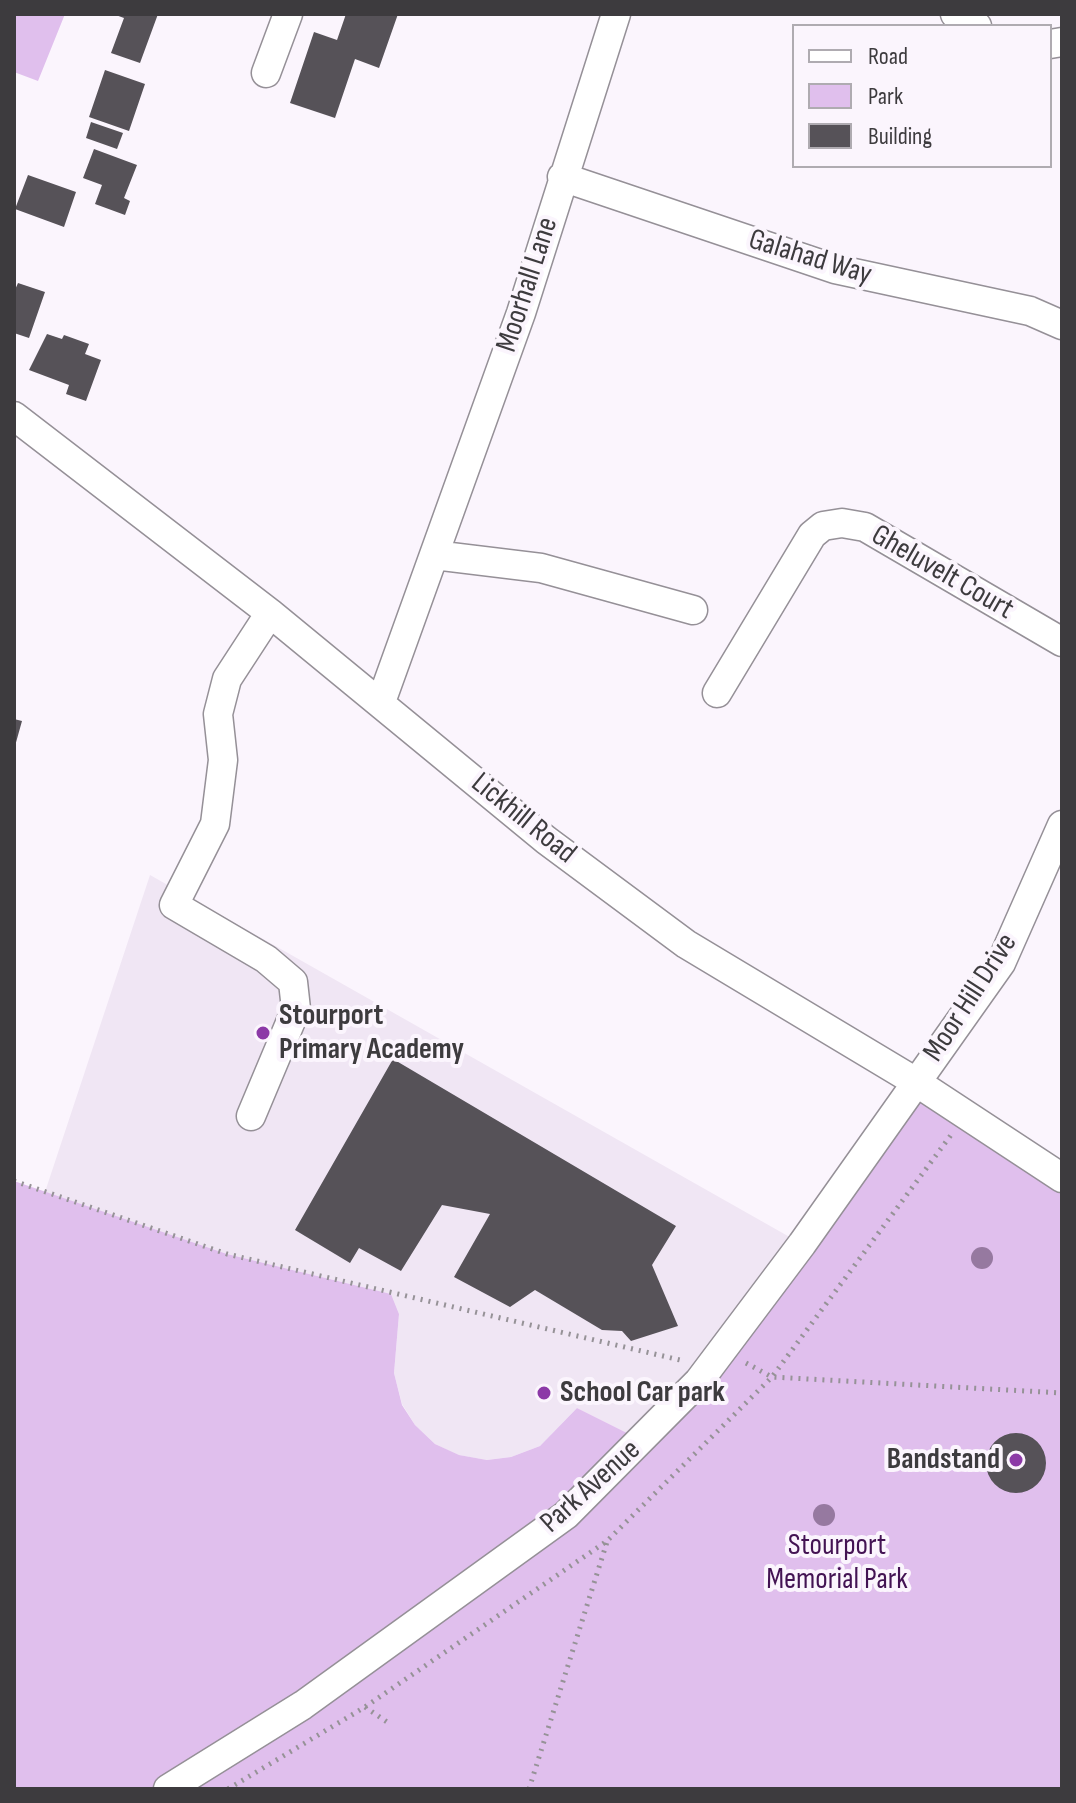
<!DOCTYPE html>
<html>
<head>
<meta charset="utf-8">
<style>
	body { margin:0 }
	#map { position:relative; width:1076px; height:1803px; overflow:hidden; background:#fbf5fd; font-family:"Sofia Sans Condensed",sans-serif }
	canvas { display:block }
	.frame { position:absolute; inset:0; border:16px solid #3d3b3e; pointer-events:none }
	.legend { position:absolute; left:792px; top:24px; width:260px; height:144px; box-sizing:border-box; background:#fbf5fd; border:2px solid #afabb1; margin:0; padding:10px 14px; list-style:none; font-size:24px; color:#3d3b3e }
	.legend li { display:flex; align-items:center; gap:16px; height:40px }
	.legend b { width:40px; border:2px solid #afabb1 }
</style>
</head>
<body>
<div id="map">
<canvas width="1076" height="1803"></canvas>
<div class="frame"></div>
<ul class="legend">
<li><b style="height:10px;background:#fff"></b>Road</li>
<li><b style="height:22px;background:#e0bfed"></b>Park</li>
<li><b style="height:22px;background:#565258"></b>Building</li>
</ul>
</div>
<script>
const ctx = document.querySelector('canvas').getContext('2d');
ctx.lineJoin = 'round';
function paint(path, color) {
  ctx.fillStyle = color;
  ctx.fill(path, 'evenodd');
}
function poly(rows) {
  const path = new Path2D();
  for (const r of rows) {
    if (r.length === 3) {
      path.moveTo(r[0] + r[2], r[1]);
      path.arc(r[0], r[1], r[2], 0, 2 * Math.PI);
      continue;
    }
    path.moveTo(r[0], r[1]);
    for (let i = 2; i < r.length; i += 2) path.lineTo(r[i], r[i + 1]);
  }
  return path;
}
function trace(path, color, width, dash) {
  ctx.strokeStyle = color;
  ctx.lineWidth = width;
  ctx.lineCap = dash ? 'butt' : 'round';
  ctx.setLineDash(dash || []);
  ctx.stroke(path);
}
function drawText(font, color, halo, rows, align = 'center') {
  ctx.font = font + ' "Sofia Sans Condensed",sans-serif';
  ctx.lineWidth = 8;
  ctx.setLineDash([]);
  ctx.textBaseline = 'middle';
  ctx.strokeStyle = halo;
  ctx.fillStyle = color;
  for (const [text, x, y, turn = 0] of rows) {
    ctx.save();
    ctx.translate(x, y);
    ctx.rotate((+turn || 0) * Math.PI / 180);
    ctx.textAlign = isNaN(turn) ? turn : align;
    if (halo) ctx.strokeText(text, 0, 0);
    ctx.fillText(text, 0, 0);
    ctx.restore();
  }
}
const built = poly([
	[150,875,802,1244,643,1441,577,1408,540,1446,511,1457,487,1460,458,1455,435,1444,415,1425,402,1404,394,1373,399,1314,391,1294,227,1254,45,1192]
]);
const green = poly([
	[14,14,65,14,38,81,14,72],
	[916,1082,1062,1178,1062,1789,14,1789,14,1181,227,1254,391,1294,399,1314,394,1373,402,1405,415,1425,435,1444,459,1455,487,1460,511,1457,540,1446,577,1408,643,1441]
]);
const building = poly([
	[113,14,158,14,140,63,111,53,124,18],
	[346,14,398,14,379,68,355,59,335,118,290,103,314,32,337,40],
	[105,70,145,84,129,131,89,117],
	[91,122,123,133,117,149,86,138],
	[94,149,137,165,124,198,130,201,125,215,95,204,102,185,83,178],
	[28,175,76,192,64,227,15,209],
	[18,283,45,292,29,338,14,333,14,292],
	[47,334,62,339,64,335,89,344,85,354,101,360,86,401,66,394,69,385,29,370],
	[14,719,22,721,15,746,14,746],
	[393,1059,676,1226,652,1265,678,1326,631,1341,622,1331,602,1330,535,1290,510,1307,454,1277,490,1214,442,1205,401,1271,359,1248,350,1263,295,1230],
	[1016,1463,30]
]);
const path = poly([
	[14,1181,227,1254,680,1360],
	[746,1363,772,1377,1062,1393],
	[365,1707,390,1724],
	[228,1789,365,1707,607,1541,772,1377,951,1135],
	[529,1789,607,1542]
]);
const minor = poly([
	[955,14,977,26],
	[1050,44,1062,42],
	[266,73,288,14],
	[562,177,835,269,1030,311,1062,325],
	[14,416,270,613,546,840,686,944,916,1082,1062,1178],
	[434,555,541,568,693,610],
	[717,693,812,535,823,526,842,523,865,527,1062,642],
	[381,702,521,313,616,14],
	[251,1116,296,1009,293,982,266,959,174,905,215,824,223,760,218,714,227,679,270,613],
	[168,1789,303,1705,566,1515,699,1381,802,1244,1001,963,1062,825]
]);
const trees = [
	[982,1258],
	[824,1515]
];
const markers = [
	[263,1033,8,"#8c39a7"],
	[544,1393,8,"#8c39a7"],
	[1016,1460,8,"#8c39a7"]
];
const streetNames = [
	["Galahad Way",810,258,17],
	["Moorhall Lane",528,285,-72],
	["Gheluvelt Court",942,573,30],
	["Lickhill Road",523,819,39],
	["Moor Hill Drive",971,998,-57],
	["Park Avenue",591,1487,-42]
];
const poiNames = [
	["Stourport",279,1016],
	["Primary Academy",279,1050],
	["School Car park",560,1393],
	["Bandstand",1000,1460,"right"]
];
const parkNames = [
	["Stourport",837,1546],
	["Memorial Park",837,1580]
];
paint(built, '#f0e6f4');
paint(green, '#e0bfed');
paint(building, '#565258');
trace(minor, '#959097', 31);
trace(path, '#969297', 5, [2, 6]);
trace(minor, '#fff', 28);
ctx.fillStyle = '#9679a0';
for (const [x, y] of trees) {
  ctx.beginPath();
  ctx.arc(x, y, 11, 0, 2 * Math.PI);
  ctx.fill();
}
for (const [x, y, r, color] of markers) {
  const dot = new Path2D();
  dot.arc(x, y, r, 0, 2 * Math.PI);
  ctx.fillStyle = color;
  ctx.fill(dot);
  trace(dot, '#fbf5fd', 3);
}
drawText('30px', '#3d3b3e', '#fbf5fd', streetNames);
drawText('bold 30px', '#3d3b3e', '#fbf5fd', poiNames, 'left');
drawText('30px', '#431353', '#fbf5fd', parkNames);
</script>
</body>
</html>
